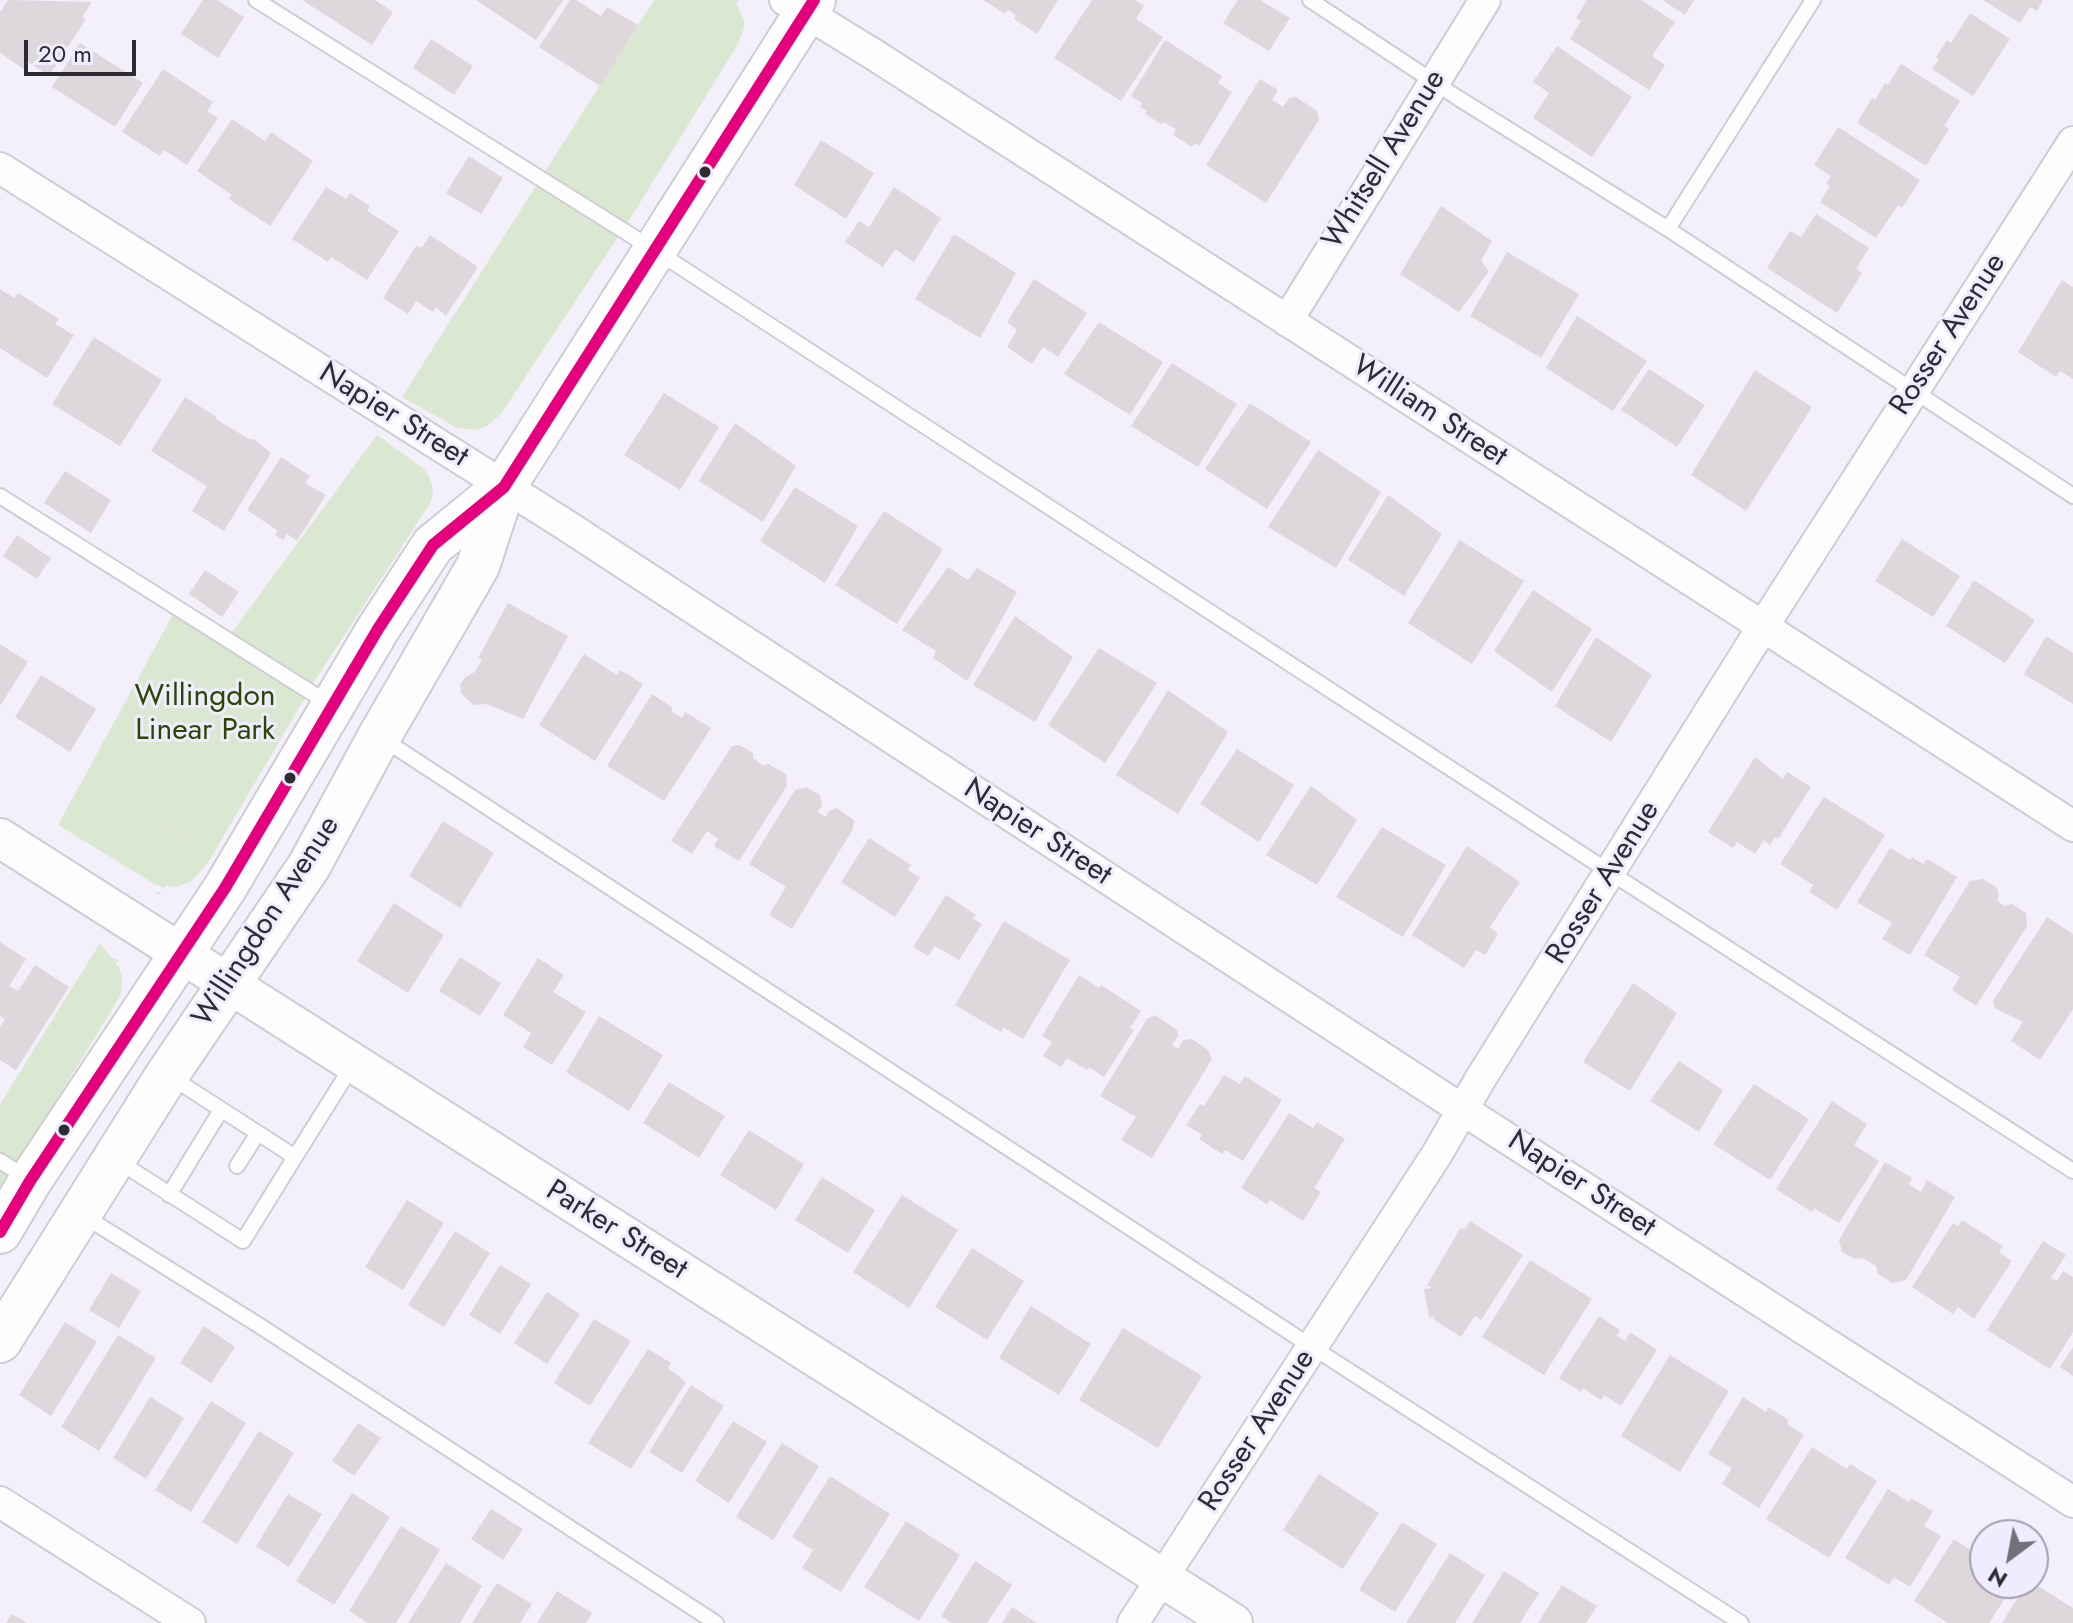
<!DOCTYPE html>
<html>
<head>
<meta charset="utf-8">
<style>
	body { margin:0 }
	#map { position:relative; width:2073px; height:1623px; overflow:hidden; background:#f3f0fb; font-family:Jost,sans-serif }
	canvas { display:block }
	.north { position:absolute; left:1969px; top:1519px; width:80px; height:80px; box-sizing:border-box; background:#f0ecff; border:2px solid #a29fad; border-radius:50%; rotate:212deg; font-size:22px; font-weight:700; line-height:32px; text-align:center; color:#2d2c33 }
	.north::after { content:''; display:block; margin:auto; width:28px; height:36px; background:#727179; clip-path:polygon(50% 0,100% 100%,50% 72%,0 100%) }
	.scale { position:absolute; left:24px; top:40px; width:112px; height:36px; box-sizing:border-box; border:4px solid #2d2c33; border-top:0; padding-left:10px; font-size:24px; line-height:28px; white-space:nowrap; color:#2d2c33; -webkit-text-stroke:6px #f0ecff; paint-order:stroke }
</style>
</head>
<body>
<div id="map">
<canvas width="2073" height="1623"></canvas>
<div class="north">N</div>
<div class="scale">20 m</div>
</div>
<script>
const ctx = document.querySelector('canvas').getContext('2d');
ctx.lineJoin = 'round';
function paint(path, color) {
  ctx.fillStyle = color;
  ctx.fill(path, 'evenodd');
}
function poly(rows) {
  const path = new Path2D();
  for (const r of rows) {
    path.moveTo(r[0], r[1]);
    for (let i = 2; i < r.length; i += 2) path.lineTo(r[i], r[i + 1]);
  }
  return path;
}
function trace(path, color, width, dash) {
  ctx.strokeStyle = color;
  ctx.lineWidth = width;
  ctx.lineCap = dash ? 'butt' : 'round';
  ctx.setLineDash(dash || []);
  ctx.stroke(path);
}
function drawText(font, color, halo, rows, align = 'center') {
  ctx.font = font + ' Jost,sans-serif';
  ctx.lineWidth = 6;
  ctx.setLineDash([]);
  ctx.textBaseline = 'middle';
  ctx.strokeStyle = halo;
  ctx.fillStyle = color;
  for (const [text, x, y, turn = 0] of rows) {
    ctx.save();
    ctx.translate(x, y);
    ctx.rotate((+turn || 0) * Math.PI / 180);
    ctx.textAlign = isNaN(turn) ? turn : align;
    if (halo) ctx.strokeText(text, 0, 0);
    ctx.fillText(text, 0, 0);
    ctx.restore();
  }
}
const green = poly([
	[654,0,735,0,744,21,744,28,738,44,635,211,501,414,487,426,477,430,457,428,402,397],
	[377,435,424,469,430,478,433,490,431,502,316,679,209,861,197,876,190,882,176,887,156,885,58,825,177,607,227,639],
	[100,943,118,966,122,976,121,995,0,1192,0,1104]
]);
const building = poly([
	[8,0,92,2,82,17,86,19,49,76,28,62,24,69,0,53,0,12],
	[203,0,217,0,244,17,218,58,181,34],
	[302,0,375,0,393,12,372,45],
	[476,0,563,0,536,40],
	[570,0,576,0,601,16,607,7,638,25,600,86,539,47],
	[983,0,1058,0,1037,34,1014,19,1016,15,1008,10,1005,14],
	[1092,0,1135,0,1144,6,1136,19,1163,37,1121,101,1054,58],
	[1238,0,1260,0,1290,18,1269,51,1223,23],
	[1587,0,1641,0,1675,22,1652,56,1665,65,1649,90,1570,39,1581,21,1576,18],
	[1662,0,1694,0,1685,15],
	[1983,0,2043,0,2037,11,2030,7,2020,23],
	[1970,13,2010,39,1973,96,1932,69,1939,59,1936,57,1947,40,1951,43],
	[431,39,473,66,454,95,413,68],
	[1165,40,1222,76,1218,83,1232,92,1199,146,1195,143,1192,147,1173,135,1176,129,1163,122,1161,124,1145,114,1147,111,1140,107,1142,103,1131,96],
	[80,43,143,83,115,127,52,87],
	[1557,46,1632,97,1592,157,1533,118,1549,93,1533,82],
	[1901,64,1960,101,1944,126,1949,129,1926,166,1857,123,1872,98,1875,100,1885,83,1888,85],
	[163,69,213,102,207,111,218,118,187,165,164,150,160,156,122,132],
	[1260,79,1278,90,1272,100,1283,107,1289,98,1296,97,1317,111,1319,120,1266,203,1206,165],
	[232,119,265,141,271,132,313,161,270,226,229,199,232,195,197,171],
	[1838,127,1920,180,1902,208,1898,205,1876,238,1820,202,1830,186,1826,184,1831,176,1814,165],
	[821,140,874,173,846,219,794,185],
	[469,156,503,178,481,214,446,193],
	[326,187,346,199,350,193,370,206,367,211,399,231,367,280,331,257,328,262,292,239],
	[894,187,941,218,914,262,895,249,883,267,845,242,859,221,869,227],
	[1441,206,1492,241,1481,261,1489,271,1459,312,1400,274],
	[1816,214,1869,248,1856,269,1862,273,1837,313,1767,268,1790,231,1801,237],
	[954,234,1016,273,980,338,915,299],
	[430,235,478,267,446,316,436,307,433,312,416,301,408,314,383,298,416,246,422,247],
	[1507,252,1579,294,1541,358,1470,316],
	[1034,279,1087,313,1058,357,1043,347,1032,364,1007,347,1017,330,1007,322],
	[2062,280,2073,287,2073,379,2060,371,2056,377,2018,352],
	[0,289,14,298,18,293,59,319,55,324,74,335,47,378,0,348],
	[1577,316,1647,361,1613,411,1546,368],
	[1099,322,1163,362,1130,415,1064,374],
	[94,337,162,380,120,446,52,404],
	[1172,363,1237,404,1198,467,1131,426],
	[1649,369,1705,405,1677,447,1621,410],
	[1755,370,1812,407,1746,511,1691,475],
	[664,393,719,427,680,490,624,455],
	[185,397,215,416,217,420,249,439,254,439,271,453,224,531,192,511,207,486,151,451],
	[1250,403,1311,442,1267,509,1205,469],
	[735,423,796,466,763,522,699,481],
	[1318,450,1381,492,1336,568,1268,527],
	[281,457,310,476,305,483,326,495,297,541,287,534,283,540,275,535,278,531,247,510],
	[65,471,111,500,91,533,44,503],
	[795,487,858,526,825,583,760,541],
	[1388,495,1442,534,1404,596,1348,560],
	[884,511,943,549,897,624,835,585],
	[17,535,51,558,37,579,3,556],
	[1902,539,1960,576,1933,617,1875,581],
	[1460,540,1524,581,1472,664,1408,623],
	[948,567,968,580,977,568,1017,592,967,681,933,658,936,651,902,630],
	[205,570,239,592,222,617,189,594],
	[1974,580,2035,620,2005,663,1946,626],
	[1533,590,1592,629,1552,692,1494,651],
	[508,603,568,636,523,719,487,704,473,705,461,693,460,685,465,677,475,672,482,660,478,658],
	[1015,616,1073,657,1035,722,973,685],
	[2046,636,2073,653,2073,704,2024,674],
	[1596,637,1652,675,1611,742,1555,706],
	[0,644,28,662,0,706],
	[1099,648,1157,683,1105,763,1048,725],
	[584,654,617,675,620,670,643,684,595,761,539,725],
	[41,675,96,709,70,752,15,717],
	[1168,690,1228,732,1178,814,1116,775],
	[652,694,673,708,671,711,682,718,685,712,711,728,664,801,607,766],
	[739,745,753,753,753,758,764,766,768,764,786,774,787,786,739,861,714,846,718,839,707,831,692,854,671,841,732,746],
	[1237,749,1294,785,1259,842,1200,804],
	[1755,757,1783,779,1787,772,1811,787,1778,839,1775,837,1770,845,1764,840,1755,854,1737,842,1733,848,1708,832],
	[1311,786,1357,820,1317,885,1266,855],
	[806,787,820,795,822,805,818,812,826,817,829,811,836,808,854,820,853,829,792,929,769,915,786,887,749,864,795,790],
	[1824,797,1885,835,1837,910,1809,892,1813,885,1780,864],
	[443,821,494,853,460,908,409,876],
	[1382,827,1446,865,1403,937,1336,897],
	[869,838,911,865,908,870,920,878,895,917,841,882],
	[1467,846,1520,882,1490,927,1498,934,1485,955,1476,950,1464,968,1412,935],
	[1890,848,1910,860,1912,857,1923,864,1927,859,1957,877,1910,955,1882,939,1892,923,1857,902],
	[1983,879,1997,888,1999,897,1997,900,2004,906,2012,904,2026,913,2027,926,1976,1006,1952,990,1960,977,1924,955,1970,881],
	[946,895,976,915,973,919,982,924,959,960,935,946,928,956,913,947],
	[394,903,444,935,408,993,357,961],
	[2047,917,2073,934,2073,1009,2040,1060,2011,1041,2023,1022,1995,1008,1993,1001],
	[1004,921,1070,960,1023,1039,1003,1027,1001,1032,955,1005],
	[0,942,26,959,9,986,18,991,35,965,69,987,16,1070,0,1060,0,1027,5,1019,0,1016],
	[460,957,501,983,480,1016,439,991],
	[538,958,564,975,553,992,586,1012,552,1065,523,1047,531,1033,503,1015],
	[1079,975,1099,988,1101,985,1141,1011,1130,1028,1134,1030,1104,1077,1089,1067,1087,1070,1067,1058,1061,1067,1043,1056,1052,1042,1042,1036],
	[1633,983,1677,1013,1630,1091,1583,1062],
	[1155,1015,1176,1029,1179,1035,1172,1045,1178,1049,1183,1040,1192,1039,1208,1050,1212,1059,1152,1158,1121,1140,1136,1117,1100,1096,1147,1019],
	[599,1016,663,1055,629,1111,566,1072],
	[1679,1061,1723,1090,1699,1132,1650,1101],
	[1224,1075,1240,1084,1245,1076,1282,1100,1243,1161,1225,1150,1222,1154,1199,1139,1202,1135,1186,1125,1200,1104,1204,1106],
	[669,1082,725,1116,699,1158,643,1123],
	[1754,1084,1809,1119,1770,1180,1713,1144],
	[1832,1101,1867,1124,1854,1145,1879,1161,1839,1223,1814,1208,1812,1212,1776,1189],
	[1289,1113,1313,1128,1317,1122,1345,1139,1314,1188,1321,1192,1303,1221,1270,1200,1267,1204,1241,1188],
	[749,1130,804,1164,776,1210,720,1175],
	[1885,1162,1912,1178,1909,1184,1921,1192,1927,1180,1955,1197,1906,1280,1893,1283,1878,1274,1876,1266,1863,1258,1855,1259,1842,1252,1839,1240],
	[822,1177,875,1210,848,1253,795,1220],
	[902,1195,958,1230,909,1308,853,1272],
	[407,1200,444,1223,403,1290,365,1267],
	[1962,1220,2003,1246,1999,1252,2012,1261,1974,1319,1958,1307,1953,1314,1912,1287,1953,1223,1958,1226],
	[1470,1221,1523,1255,1481,1320,1475,1316,1461,1337,1433,1319,1435,1316,1429,1317,1424,1289,1432,1288,1427,1285,1460,1229,1466,1228],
	[455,1231,490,1253,444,1327,408,1305],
	[2043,1241,2066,1255,2051,1278,2057,1281,2063,1271,2073,1277,2073,1332,2050,1369,1987,1330],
	[972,1248,1024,1281,987,1340,935,1307],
	[1530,1260,1592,1299,1544,1375,1482,1337],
	[500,1265,531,1284,500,1334,469,1315],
	[111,1273,141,1291,119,1328,89,1310],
	[547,1292,580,1314,547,1364,514,1343],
	[1031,1306,1091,1344,1059,1395,999,1358],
	[1599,1316,1620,1330,1617,1336,1625,1341,1630,1332,1657,1350,1621,1406,1604,1395,1601,1400,1583,1388,1581,1392,1559,1378],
	[594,1319,631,1341,590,1406,554,1383],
	[65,1322,97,1342,51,1416,19,1395],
	[204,1326,235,1347,211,1383,180,1363],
	[1123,1328,1202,1376,1158,1448,1079,1400],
	[118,1335,156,1358,99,1451,61,1427],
	[2073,1347,2073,1376,2060,1367],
	[648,1349,671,1363,668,1368,686,1382,631,1469,588,1443],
	[1670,1355,1729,1391,1680,1472,1621,1436],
	[691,1385,724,1406,682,1473,649,1452],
	[150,1397,184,1418,146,1479,113,1458],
	[1743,1397,1766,1412,1768,1407,1789,1420,1787,1424,1804,1435,1759,1508,1722,1484,1732,1468,1708,1454],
	[211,1401,246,1423,191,1512,155,1490],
	[733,1421,767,1442,729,1503,695,1481],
	[358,1423,381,1438,354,1476,332,1461],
	[259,1431,294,1453,237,1544,202,1522],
	[782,1443,819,1466,773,1540,736,1517],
	[1812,1447,1847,1469,1850,1464,1877,1481,1829,1558,1766,1519],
	[1319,1474,1379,1513,1343,1569,1283,1530],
	[830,1476,890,1514,841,1592,802,1568,813,1550,792,1537],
	[1888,1489,1909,1502,1911,1498,1933,1511,1924,1526,1941,1536,1910,1587,1894,1577,1889,1585,1845,1558],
	[352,1493,390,1517,334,1605,296,1581],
	[288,1494,322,1514,289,1567,256,1546],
	[491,1509,523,1529,503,1560,471,1539],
	[906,1521,960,1555,919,1621,864,1587],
	[1402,1522,1437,1544,1395,1612,1359,1590],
	[401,1526,440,1550,396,1623,368,1623,349,1611],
	[1954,1539,1978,1555,1980,1552,1985,1555,1985,1583,2015,1583,1989,1623,1948,1623,1914,1601],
	[1450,1553,1485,1575,1455,1623,1406,1623],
	[975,1561,1012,1585,987,1623,952,1623,941,1616],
	[446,1563,482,1586,460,1623,408,1623],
	[1504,1571,1539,1593,1520,1623,1472,1623],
	[497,1583,532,1604,520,1623,472,1623],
	[2027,1583,2033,1583,2073,1608,2073,1623,2002,1623],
	[1562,1585,1597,1606,1586,1623,1538,1623],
	[557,1591,592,1613,586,1623,537,1623],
	[1012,1607,1037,1623,1002,1623],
	[12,1614,27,1623,6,1623]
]);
const path = poly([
	[593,183,610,155,658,108,737,0],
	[462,420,511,349,545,290,571,228],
	[278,641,305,600,402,500,421,472],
	[225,692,250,701],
	[162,826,225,692,162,679,89,793,162,826,187,838],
	[158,894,191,833,257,686],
	[6,1137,25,1091,118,956]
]);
const service = poly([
	[256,0,656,251,1611,873,2073,1171],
	[1310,0,1458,98,1668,229,2073,496],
	[1668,229,1813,0],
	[0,496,331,705],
	[383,739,1312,1347,1741,1623],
	[295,1157,352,1066],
	[0,1161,27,1178],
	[118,1161,243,1241,295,1157,171,1077],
	[237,1166,258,1133],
	[169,1195,221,1110],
	[84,1216,260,1326,716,1623]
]);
const minor = poly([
	[785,0,873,54,2073,826],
	[0,168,561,522,1432,1090,2073,1502],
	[1287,321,1485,0],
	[0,1502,190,1623],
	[1133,1623,1437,1154,1481,1078,1762,628,2073,142]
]);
const tertiary = poly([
	[0,838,1233,1623]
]);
const secondary = poly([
	[0,1232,30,1181,225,888,378,629,433,545,504,487],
	[0,1341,167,1075,309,866,379,737,478,566,504,487,814,0]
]);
const bus1 = poly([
	[0,1232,30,1181,225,888,378,629,433,545,504,487,814,0]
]);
const markers = [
	[705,172,7,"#2d2c33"],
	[290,778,7,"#2d2c33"],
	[64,1130,7,"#2d2c33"]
];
const streetNames = [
	["Whitsell Avenue",1385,160,-58],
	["Rosser Avenue",1949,335,-57],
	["William Street",1429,412,33],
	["Napier Street",393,416,32],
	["Napier Street",1037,833,33],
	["Rosser Avenue",1604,883,-58],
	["Willingdon Avenue",267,922,-57],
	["Napier Street",1581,1185,33],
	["Parker Street",616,1231,32],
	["Rosser Avenue",1258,1431,-57]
];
const parkNames = [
	["Willingdon",205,698],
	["Linear Park",205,732]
];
paint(green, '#dbe8d1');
paint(building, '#ded8dc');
trace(service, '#ceccd4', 18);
trace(minor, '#ceccd4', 34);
trace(tertiary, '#ceccd4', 42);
trace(secondary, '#ceccd4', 46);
trace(path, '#dfdfe2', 5, [2, 6]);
trace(service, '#fdfdfe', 14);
trace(minor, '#fdfdfe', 30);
trace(tertiary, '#fdfdfe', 38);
trace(secondary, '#fdfdfe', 42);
trace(bus1, '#e5007d', 12);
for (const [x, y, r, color] of markers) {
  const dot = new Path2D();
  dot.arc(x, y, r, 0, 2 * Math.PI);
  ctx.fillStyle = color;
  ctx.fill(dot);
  trace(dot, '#f0ecff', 3);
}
drawText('30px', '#2d2c33', '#f0ecff', streetNames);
drawText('30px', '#2d4700', '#f0ecff', parkNames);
</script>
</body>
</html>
